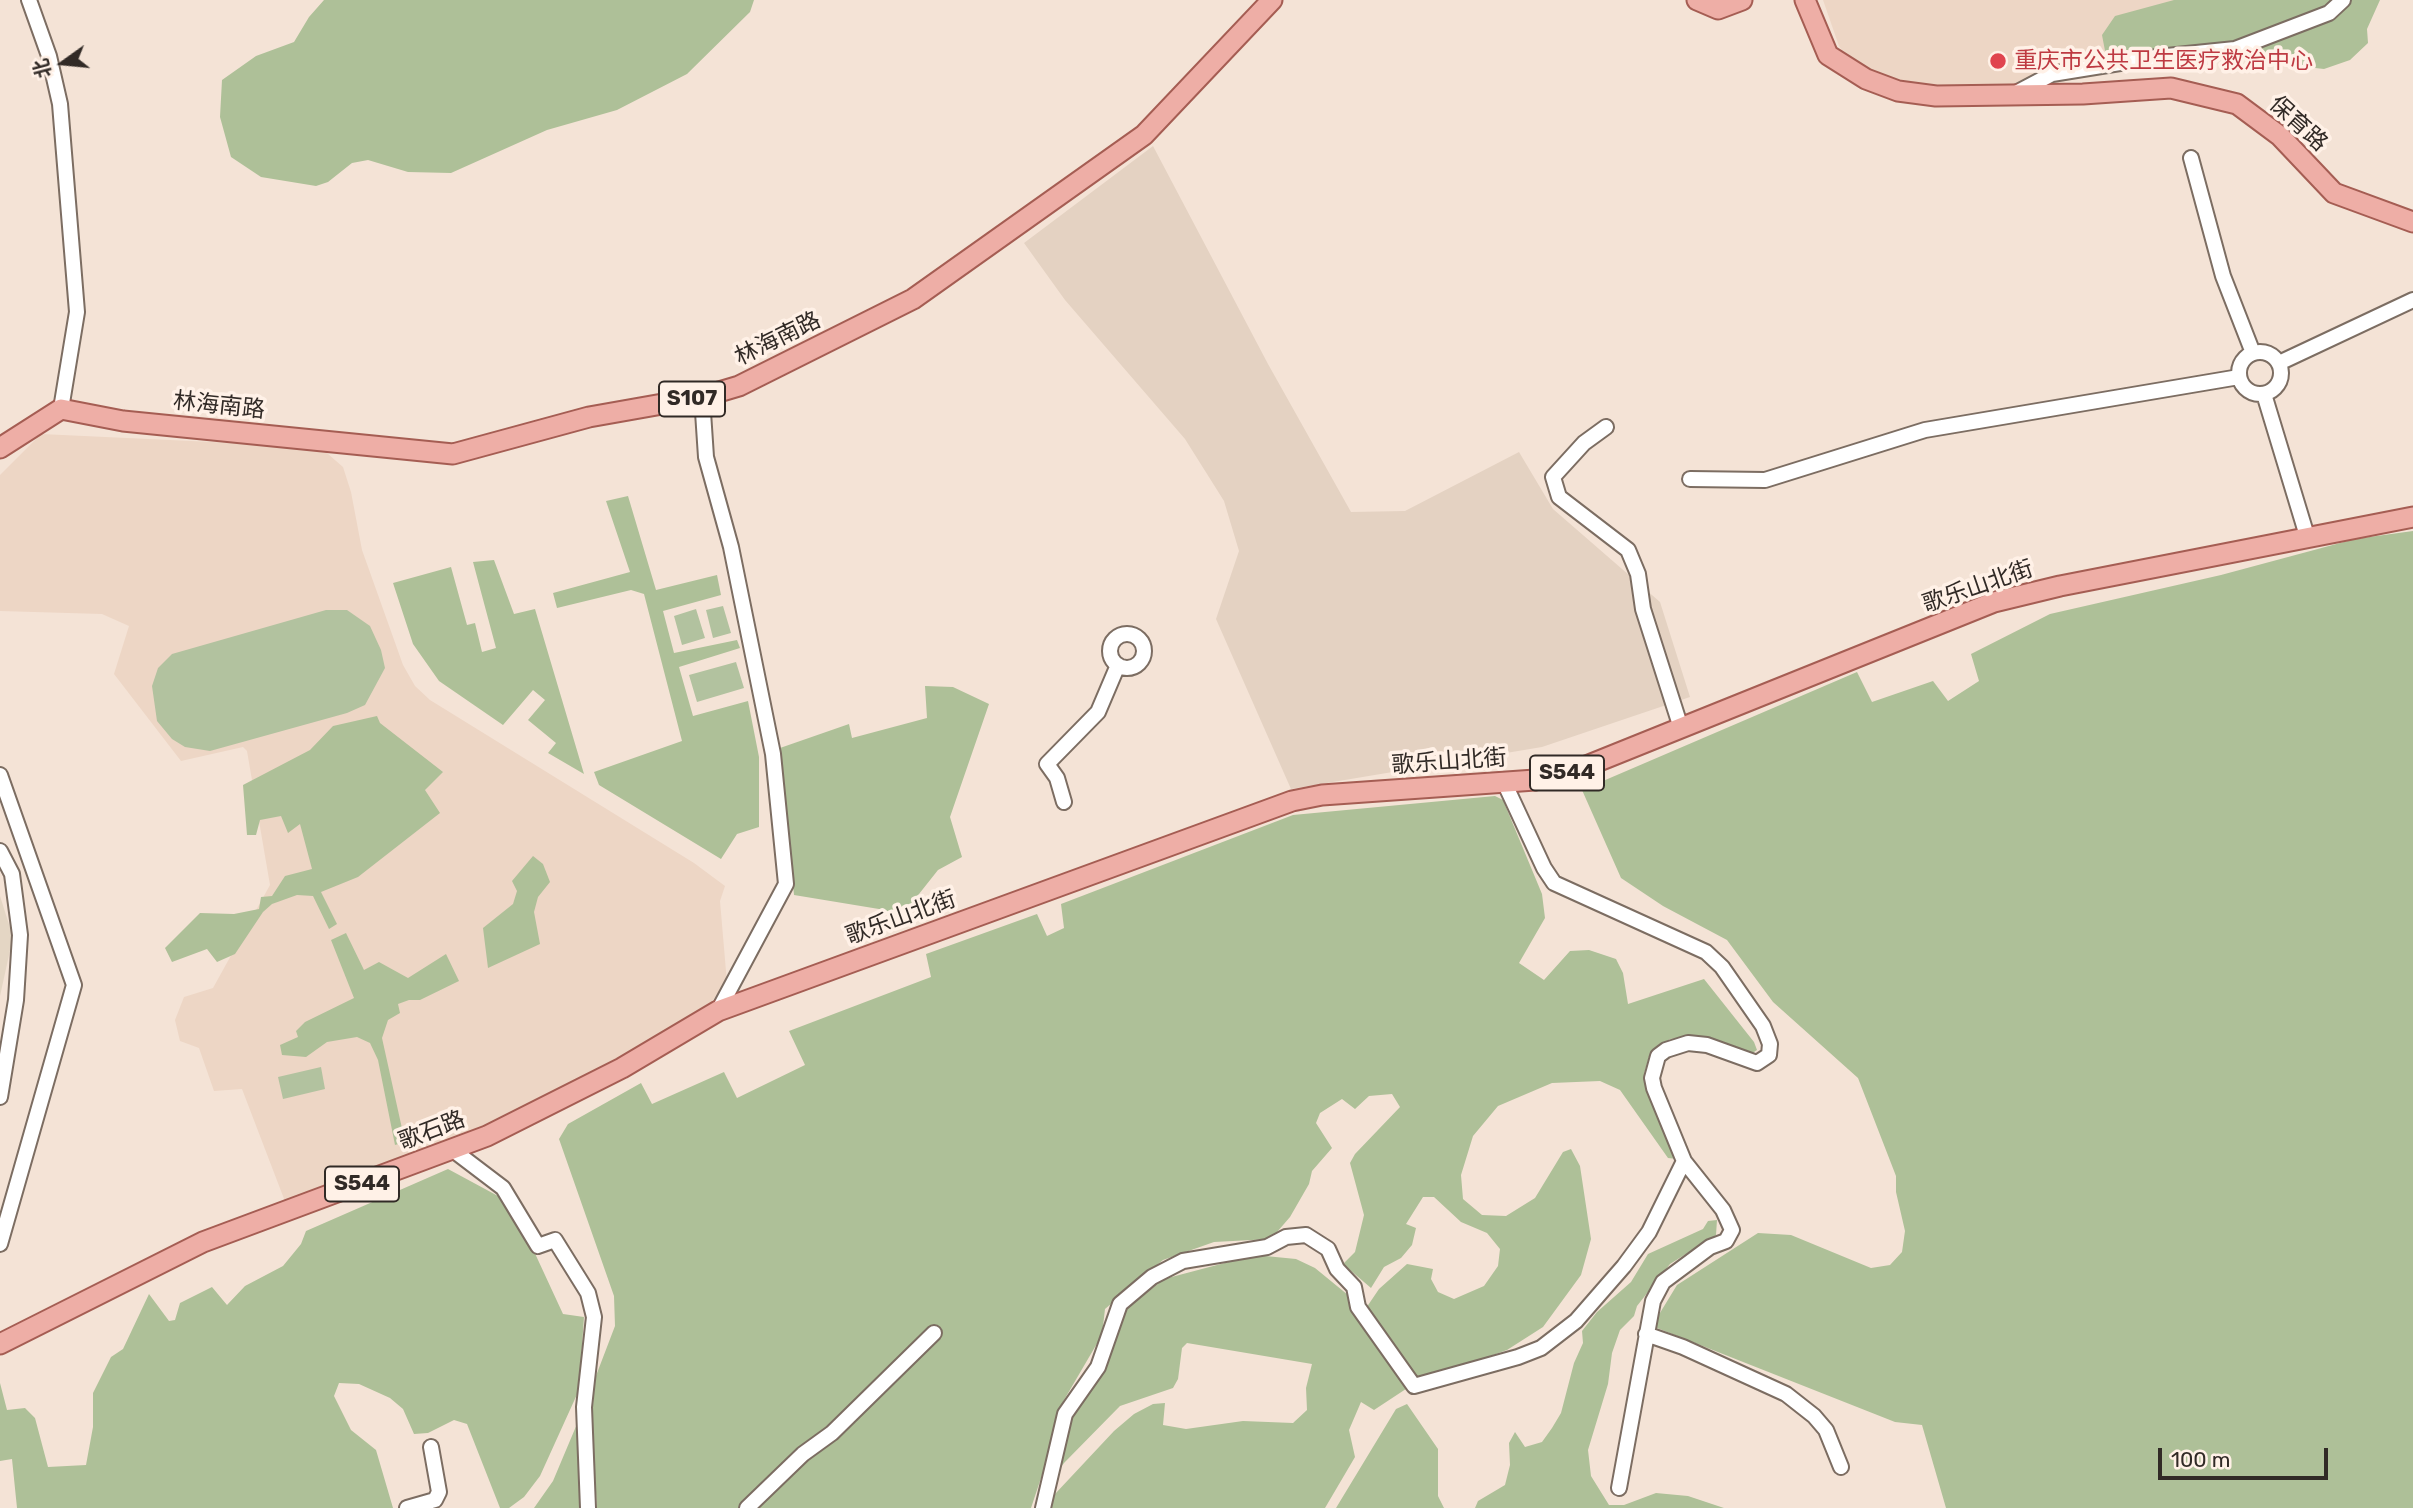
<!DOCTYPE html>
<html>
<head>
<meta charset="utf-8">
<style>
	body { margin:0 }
	#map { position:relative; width:2413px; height:1508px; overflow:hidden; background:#f4e3d6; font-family:Rubik,"Noto Sans SC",sans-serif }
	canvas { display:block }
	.north { position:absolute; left:28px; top:28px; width:70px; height:70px; -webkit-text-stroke:5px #fff1e7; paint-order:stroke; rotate:255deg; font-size:19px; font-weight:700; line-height:28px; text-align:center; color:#312a26 }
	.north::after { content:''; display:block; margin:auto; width:24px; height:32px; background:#312a26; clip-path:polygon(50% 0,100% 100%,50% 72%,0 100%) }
	.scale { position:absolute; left:2158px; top:1448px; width:170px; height:32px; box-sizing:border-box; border:4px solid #312a26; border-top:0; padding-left:9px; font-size:21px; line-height:24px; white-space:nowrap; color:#312a26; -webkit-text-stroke:5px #fff1e7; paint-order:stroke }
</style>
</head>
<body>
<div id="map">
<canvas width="2413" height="1508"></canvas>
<div class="north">北</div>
<div class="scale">100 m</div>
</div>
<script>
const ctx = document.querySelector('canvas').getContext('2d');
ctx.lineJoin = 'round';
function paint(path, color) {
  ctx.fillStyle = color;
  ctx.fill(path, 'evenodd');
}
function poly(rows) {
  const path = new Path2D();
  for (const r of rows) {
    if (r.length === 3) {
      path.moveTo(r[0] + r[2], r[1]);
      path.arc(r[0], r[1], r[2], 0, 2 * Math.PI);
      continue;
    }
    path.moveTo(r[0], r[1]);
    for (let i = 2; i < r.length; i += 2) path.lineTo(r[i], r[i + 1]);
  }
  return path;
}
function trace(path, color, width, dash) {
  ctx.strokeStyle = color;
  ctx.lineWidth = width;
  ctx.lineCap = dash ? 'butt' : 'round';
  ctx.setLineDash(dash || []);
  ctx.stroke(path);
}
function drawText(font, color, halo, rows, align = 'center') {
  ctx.font = font + ' Rubik,"Noto Sans SC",sans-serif';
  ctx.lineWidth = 7;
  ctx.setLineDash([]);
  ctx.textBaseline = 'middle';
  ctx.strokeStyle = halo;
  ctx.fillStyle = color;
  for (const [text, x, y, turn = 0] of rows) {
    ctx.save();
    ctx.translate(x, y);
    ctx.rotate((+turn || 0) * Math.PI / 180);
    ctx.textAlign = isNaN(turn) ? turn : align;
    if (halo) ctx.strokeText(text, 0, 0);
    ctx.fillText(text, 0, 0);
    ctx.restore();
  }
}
const commercial = poly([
	[1153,146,1268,364,1351,512,1405,511,1519,452,1553,509,1660,602,1690,697,1542,747,1291,789,1216,619,1239,551,1224,501,1185,439,1065,300,1024,243]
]);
const industrial = poly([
	[0,896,13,937,0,996]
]);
const built = poly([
	[1823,0,2254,0,2254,33,1983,102,1868,90,1839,46],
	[41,434,320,447,343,467,351,492,362,550,403,665,415,686,430,700,694,863,725,886,720,901,727,983,701,1015,495,1123,286,1204,242,1089,214,1091,199,1048,180,1041,175,1020,184,997,213,988,270,885,247,751,243,747,181,761,114,674,129,626,102,614,0,611,0,475]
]);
const green = poly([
	[723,606,731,633,713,638,706,610],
	[696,609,705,638,682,645,674,616],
	[326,610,347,610,370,626,381,650,385,668,365,705,347,713,210,751,185,747,172,739,157,721,152,686,158,668,172,654],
	[736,662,744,688,697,702,689,675],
	[321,1067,325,1089,283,1099,278,1077]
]);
const forest = poly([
	[324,0,754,0,750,12,687,74,617,110,547,130,451,173,408,172,368,160,352,163,328,182,316,186,261,177,231,157,220,117,222,80,256,56,294,42,309,17],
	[2174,0,2380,0,2367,29,2368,43,2350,60,2324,69,2289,65,2253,51,2146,72,2128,70,2106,56,2102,35,2115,16],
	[628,496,656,590,717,575,721,595,663,611,674,653,737,640,740,648,679,667,693,716,748,701,759,757,759,827,737,834,721,859,599,785,594,772,682,741,644,594,631,590,557,608,553,593,630,572,606,501],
	[2413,531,2413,1508,1946,1508,1922,1425,1895,1422,1652,1326,1677,1285,1758,1233,1791,1235,1871,1268,1890,1265,1902,1252,1905,1231,1896,1192,1896,1176,1858,1078,1773,1002,1727,940,1663,906,1621,878,1582,790,1857,672,1872,702,1933,681,1948,701,1979,681,1971,654,2050,614,2221,575,2355,539],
	[494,560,514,614,535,609,584,774,548,753,556,743,528,720,545,700,533,690,503,725,439,681,413,644,393,583,451,567,467,625,475,623,482,652,496,648,473,562],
	[925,686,953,687,989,704,950,817,962,857,938,870,900,918,885,910,794,895,780,748,849,724,852,738,927,718],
	[377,716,380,723,443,772,425,790,440,813,358,877,321,892,337,924,329,929,313,896,297,895,272,904,263,912,235,954,217,962,207,949,172,962,165,948,200,913,234,914,259,909,261,897,272,896,285,876,312,869,300,824,288,833,281,816,260,820,256,835,247,835,243,785,310,750,333,726],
	[1495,796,1503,800,1542,894,1545,918,1519,963,1544,980,1570,951,1589,950,1616,959,1623,973,1628,1004,1704,979,1754,1042,1757,1050,1751,1054,1702,1036,1670,1039,1650,1053,1644,1074,1653,1107,1677,1149,1677,1159,1668,1158,1620,1090,1600,1081,1552,1083,1498,1106,1473,1136,1461,1175,1463,1199,1482,1215,1506,1216,1535,1198,1563,1152,1571,1149,1580,1166,1591,1239,1581,1275,1543,1327,1507,1350,1415,1383,1374,1410,1361,1402,1349,1430,1355,1457,1325,1508,1051,1508,1055,1494,1114,1431,1134,1414,1153,1404,1165,1403,1163,1425,1186,1429,1243,1421,1293,1423,1307,1410,1306,1388,1312,1364,1187,1343,1182,1348,1178,1379,1173,1388,1120,1406,1064,1463,1053,1478,1071,1418,1096,1379,1105,1370,1124,1311,1164,1279,1255,1255,1296,1259,1315,1268,1348,1295,1358,1320,1379,1289,1407,1264,1433,1269,1431,1279,1438,1292,1454,1299,1484,1286,1498,1266,1500,1249,1487,1233,1461,1222,1434,1197,1423,1197,1406,1224,1416,1228,1412,1245,1401,1258,1384,1267,1371,1288,1343,1264,1355,1252,1364,1215,1350,1163,1355,1154,1400,1107,1392,1094,1369,1096,1355,1109,1342,1099,1320,1113,1316,1123,1332,1148,1312,1171,1309,1184,1290,1217,1271,1239,1214,1242,1163,1260,1105,1309,1102,1335,1057,1412,1043,1472,1031,1508,597,1508,592,1431,594,1381,615,1326,614,1296,559,1139,568,1124,641,1083,652,1104,724,1072,737,1098,805,1065,789,1031,931,977,926,954,1037,914,1047,936,1064,928,1061,904,1293,815],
	[533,856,543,864,550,882,538,897,534,912,540,944,488,968,483,928,513,904,517,891,512,881],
	[346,933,364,970,379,962,408,978,446,954,459,981,420,1000,409,1000,398,1004,400,1013,388,1020,382,1038,405,1142,395,1145,378,1060,370,1043,357,1037,327,1042,306,1057,282,1055,280,1045,298,1037,296,1031,305,1022,354,998,331,940],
	[448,1169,498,1196,532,1247,563,1314,584,1317,579,1390,540,1476,524,1497,509,1508,500,1508,467,1424,454,1420,428,1433,414,1434,403,1409,390,1398,359,1384,339,1383,334,1396,351,1430,376,1450,393,1508,17,1508,12,1459,0,1461,0,1383,7,1410,25,1408,35,1418,48,1467,86,1465,93,1427,93,1393,111,1357,123,1349,149,1294,169,1321,175,1320,180,1303,212,1287,227,1305,245,1286,283,1266,301,1244,306,1231],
	[1717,1220,1716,1235,1670,1264,1637,1306,1634,1316,1620,1330,1612,1353,1608,1384,1588,1450,1591,1476,1609,1505,1624,1505,1656,1493,1688,1496,1724,1508,1475,1508,1478,1501,1505,1485,1510,1465,1509,1443,1515,1432,1525,1447,1542,1442,1552,1428,1561,1413,1574,1363,1583,1343,1582,1331,1597,1312,1631,1282,1648,1254,1703,1229,1708,1221],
	[1407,1404,1438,1449,1438,1496,1444,1508,1336,1508,1396,1409],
	[577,1424,581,1508,534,1508,553,1481]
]);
const minor = poly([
	[29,0,49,56,60,104,77,312,61,409],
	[2016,93,2052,74,2157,57,2235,49,2329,13,2343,0],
	[2191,158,2223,276,2253,353],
	[2260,373,21],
	[2279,363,2413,300],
	[2264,394,2307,536],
	[702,397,706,457,731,547,773,754,786,884,718,1011],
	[1606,427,1584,443,1553,477,1559,497,1628,550,1638,574,1643,609,1681,728],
	[1690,479,1765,480,1925,430,2239,377],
	[1127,651,17],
	[0,775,74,985,0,1244],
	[1064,802,1057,778,1047,764,1098,712,1118,665],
	[0,851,12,874,20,935,16,1000,0,1097],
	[453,1150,503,1188,538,1246,555,1240,588,1293,594,1317,584,1407,588,1508],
	[1646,1334,1683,1347,1786,1394,1814,1416,1826,1430,1841,1467],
	[1619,1488,1653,1301,1663,1282,1710,1247,1726,1241,1732,1230,1723,1210,1684,1161],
	[407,1508,435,1500,439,1492,431,1447],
	[747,1508,803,1454,832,1433,934,1333],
	[1043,1508,1065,1414,1098,1367,1120,1304,1152,1277,1183,1261,1267,1247,1286,1237,1306,1235,1328,1249,1337,1269,1354,1287,1358,1307,1414,1386,1518,1357,1541,1348,1576,1321,1624,1266,1649,1232,1684,1161,1654,1088,1652,1078,1658,1056,1666,1050,1688,1043,1707,1045,1757,1063,1769,1055,1770,1044,1763,1026,1722,967,1706,952,1554,883,1544,868,1504,782]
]);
const major = poly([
	[1697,0,1718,9,1742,0],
	[1805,0,1828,55,1866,79,1898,91,1936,96,2083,94,2171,88,2237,104,2280,136,2334,193,2413,222],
	[0,448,61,409,123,421,453,454,589,417,702,397,739,386,913,299,1144,135,1272,0],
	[0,1344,203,1242,487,1136,622,1068,718,1011,1292,801,1322,795,1535,780,1574,771,1994,602,2060,586,2413,517]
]);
const markers = [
	[1998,61,9,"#e0444e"]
];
const shields = [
	[692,399,66],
	[1567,773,74],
	[362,1184,74]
];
const shieldNames = [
	["S107",692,399],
	["S544",1567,773],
	["S544",362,1184]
];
const healthNames = [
	["重庆市公共卫生医疗救治中心",2014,61]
];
const streetNames = [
	["保育路",2298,124,42],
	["林海南路",778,339,-26],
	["林海南路",219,406,6],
	["歌乐山北街",1978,587,-19],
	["歌乐山北街",1449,762,-4],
	["歌乐山北街",901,918,-20],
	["歌石路",432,1131,-21]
];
paint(commercial, '#e4d2c2');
paint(industrial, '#e4d6c4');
paint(built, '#edd6c5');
paint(green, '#b2c29f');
paint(forest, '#aec098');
trace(minor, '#7c6d62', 18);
trace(major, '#a55d53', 23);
trace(minor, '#fff', 14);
trace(major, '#eeaea6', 19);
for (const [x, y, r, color] of markers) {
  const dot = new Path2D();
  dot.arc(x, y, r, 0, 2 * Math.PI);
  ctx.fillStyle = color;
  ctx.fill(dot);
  trace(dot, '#fff1e7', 2.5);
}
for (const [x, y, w] of shields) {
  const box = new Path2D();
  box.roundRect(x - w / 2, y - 17.5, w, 35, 5);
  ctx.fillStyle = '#fff1e7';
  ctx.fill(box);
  trace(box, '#312a26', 2);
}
drawText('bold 21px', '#312a26', null, shieldNames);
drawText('23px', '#be3a42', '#fff1e7', healthNames, 'left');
drawText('23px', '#312a26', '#fff1e7', streetNames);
</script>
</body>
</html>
